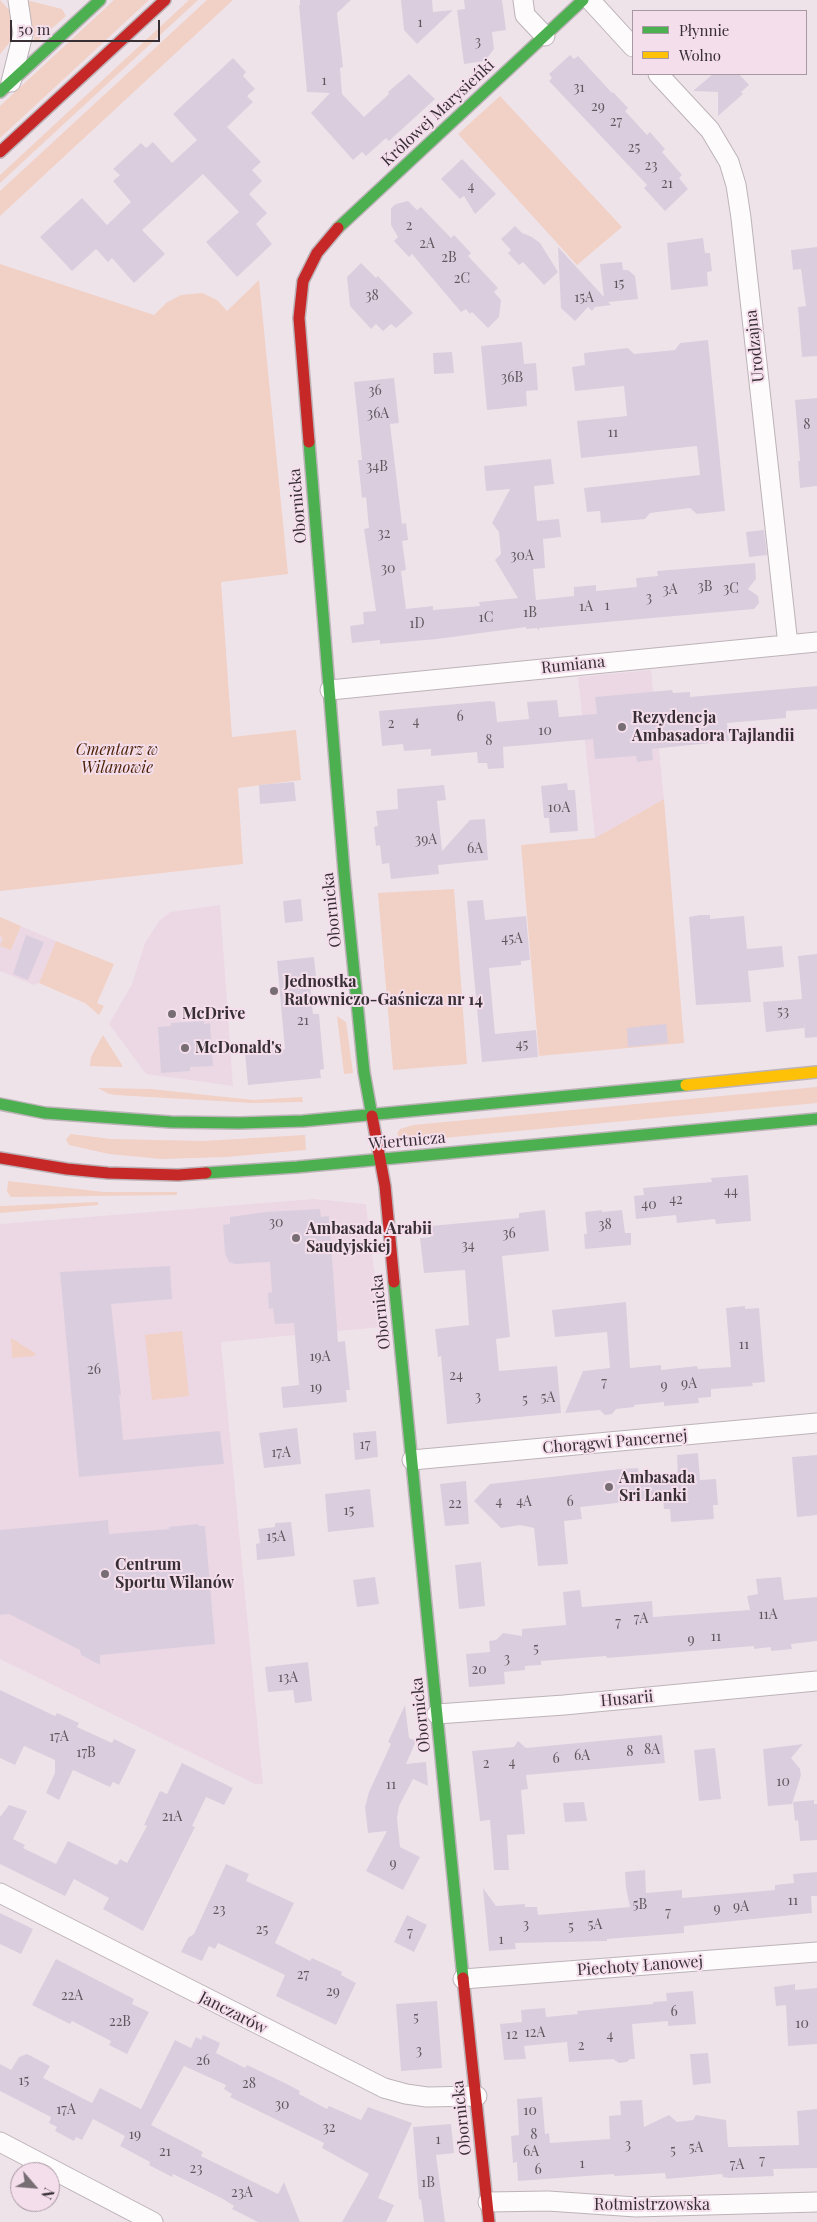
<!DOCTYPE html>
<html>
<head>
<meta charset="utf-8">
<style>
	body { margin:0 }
	#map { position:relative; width:817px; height:2222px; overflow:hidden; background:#efe3ea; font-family:"Playfair Display",serif }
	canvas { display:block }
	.legend { position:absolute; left:632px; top:10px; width:175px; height:65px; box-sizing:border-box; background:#f4deeb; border:1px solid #a898a2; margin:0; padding:6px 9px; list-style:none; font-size:15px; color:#372f34 }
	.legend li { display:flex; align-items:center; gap:10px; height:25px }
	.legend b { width:25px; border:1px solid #a898a2 }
	.north { position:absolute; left:10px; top:2162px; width:50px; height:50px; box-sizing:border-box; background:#f4deeb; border:1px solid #a898a2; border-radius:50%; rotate:117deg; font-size:14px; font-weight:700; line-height:20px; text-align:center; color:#372f34 }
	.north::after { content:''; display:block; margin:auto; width:18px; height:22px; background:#776e74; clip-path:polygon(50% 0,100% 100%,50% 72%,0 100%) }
	.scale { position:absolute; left:10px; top:20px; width:150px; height:22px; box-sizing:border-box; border:2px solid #372f34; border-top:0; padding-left:6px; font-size:15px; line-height:18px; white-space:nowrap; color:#372f34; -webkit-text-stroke:4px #f4deeb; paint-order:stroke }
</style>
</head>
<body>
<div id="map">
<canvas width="817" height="2222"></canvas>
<ul class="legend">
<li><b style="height:6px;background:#4caf50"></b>Płynnie</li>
<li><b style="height:6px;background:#ffc107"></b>Wolno</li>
</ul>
<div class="north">N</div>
<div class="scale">50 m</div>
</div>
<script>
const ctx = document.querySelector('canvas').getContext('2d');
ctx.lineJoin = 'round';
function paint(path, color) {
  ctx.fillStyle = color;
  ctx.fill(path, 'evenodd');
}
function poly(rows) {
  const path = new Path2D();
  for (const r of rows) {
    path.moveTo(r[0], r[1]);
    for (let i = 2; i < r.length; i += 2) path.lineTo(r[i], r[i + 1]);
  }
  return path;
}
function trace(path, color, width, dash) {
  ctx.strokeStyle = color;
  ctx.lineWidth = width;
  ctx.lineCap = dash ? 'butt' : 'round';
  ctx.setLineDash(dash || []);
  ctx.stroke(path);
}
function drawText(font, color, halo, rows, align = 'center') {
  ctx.font = font + ' "Playfair Display",serif';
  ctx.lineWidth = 4;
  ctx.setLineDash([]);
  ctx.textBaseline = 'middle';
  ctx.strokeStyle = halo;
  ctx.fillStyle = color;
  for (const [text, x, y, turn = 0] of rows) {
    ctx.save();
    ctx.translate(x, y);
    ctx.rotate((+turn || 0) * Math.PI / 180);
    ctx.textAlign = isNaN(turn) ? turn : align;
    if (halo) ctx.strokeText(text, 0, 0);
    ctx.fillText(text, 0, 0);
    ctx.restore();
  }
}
const built = poly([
	[651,670,664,799,595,838,578,677],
	[220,905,233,1086,146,1074,109,1024,132,984,145,943,159,921,170,912],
	[21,926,56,941,39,983,34,985,0,971,0,936,3,938,11,950],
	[314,1199,366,1204,381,1327,221,1342,263,1784,255,1784,0,1659,0,1224]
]);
const green = poly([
	[0,0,11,12,14,26,11,41,0,54],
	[26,0,62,9,66,16,35,43],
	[114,0,149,0,0,138,0,106],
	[189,0,198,0,0,183,0,175],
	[207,0,233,0,0,216,0,191],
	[500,96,622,227,577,265,458,134],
	[0,264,154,315,166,303,181,295,202,293,217,300,227,311,259,280,288,574,221,582,232,737,296,730,301,780,238,788,243,864,0,891],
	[664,799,684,1043,539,1056,521,845,595,838],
	[454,889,467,1064,393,1070,378,893],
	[0,917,21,926,11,950,0,946,3,938,0,936],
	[56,941,114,964,97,1003,104,1006,99,1015,85,1003,39,983],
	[337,1016,346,1022,353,1073,344,1074],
	[103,1035,122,1065,122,1067,90,1066,91,1057],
	[817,1087,817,1103,411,1141,401,1139,397,1134,400,1129,413,1125],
	[98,1088,151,1089,253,1100,302,1097,303,1102,252,1103,116,1095,109,1094],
	[71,1134,111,1139,203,1141,305,1135,306,1150,226,1157,161,1159,109,1154,69,1145,66,1139],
	[8,1181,104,1192,177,1192,177,1195,11,1197,7,1192],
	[98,1202,98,1205,0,1213,0,1206],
	[182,1331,189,1396,152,1400,145,1335],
	[11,1338,35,1353,35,1356,12,1358]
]);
const building = poly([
	[300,0,351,0,337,13,343,67,340,68,342,94,364,117,389,94,388,92,409,74,435,99,389,141,386,138,366,156,362,152,353,160,311,113,330,93,307,92,299,5,300,5],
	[401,0,432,0,433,12,453,10,417,44,404,30],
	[464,0,502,0,506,30,492,32,494,49,485,61,464,64,457,10,465,9],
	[570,55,574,59,578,56,612,93,613,92,628,108,625,111,647,135,650,132,665,149,662,152,682,175,679,178,688,189,665,211,644,188,647,185,549,81,552,78,549,74],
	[233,58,246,72,243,76,255,89,247,96,253,102,227,127,261,162,252,170,262,181,249,194,267,213,256,224,272,244,237,277,206,242,239,212,203,174,142,230,165,254,134,283,112,258,108,262,96,249,72,271,40,237,82,198,107,225,131,202,113,181,120,175,113,169,141,143,146,148,153,142,172,163,197,140,173,114],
	[713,74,739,74,749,85,741,92,743,94,718,116,718,92,693,91],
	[462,159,496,194,475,214,464,196,460,199,441,179],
	[408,201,417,210,421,207,451,238,454,235,471,253,468,256,498,288,494,292,501,300,499,317,488,328,472,312,470,314,466,309,461,312,412,254,409,257,394,241,398,237,391,225,391,208,396,204],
	[515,226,522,233,532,237,540,243,558,272,544,285,523,262,519,265,508,253,511,250,501,239],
	[703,238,705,253,710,253,712,271,707,272,708,286,671,290,667,243],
	[558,247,604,297,600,264,622,262,623,270,628,270,635,276,638,299,608,302,611,305,595,307,592,311,588,307,575,321,561,308],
	[817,247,817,356,802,357,798,307,806,306,801,269,793,270,791,250],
	[361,263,376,278,378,276,413,313,396,328,391,324,383,331,376,324,371,329,350,306,347,277],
	[708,340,725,511,697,514,690,508,650,513,645,519,601,523,600,511,587,512,584,488,700,475,697,446,581,458,577,421,627,416,624,386,575,391,572,367,585,365,584,353,628,348,634,354,675,350,680,343],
	[522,342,524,364,536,363,538,390,526,391,527,406,487,410,481,346],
	[452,352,454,373,434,374,433,353],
	[394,378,399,423,390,424,402,524,406,523,408,540,402,541,406,570,401,571,406,609,433,606,433,610,480,606,479,602,518,598,495,560,501,554,499,532,492,523,510,489,486,491,484,466,551,459,554,484,534,486,537,521,559,519,561,537,543,539,545,568,533,569,536,600,574,596,574,587,596,585,596,591,637,587,636,578,658,576,657,571,755,563,756,579,748,589,758,596,759,603,754,609,539,628,539,631,537,628,526,629,526,627,437,639,380,644,380,640,352,643,350,626,364,624,363,612,376,611,364,529,369,528,366,497,362,498,358,460,362,460,354,382],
	[817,398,817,486,800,488,798,461,800,461,795,400],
	[764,530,767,555,749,557,746,532],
	[817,686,817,709,786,711,786,718,727,723,729,741,652,749,653,760,637,762,636,756,595,759,593,739,503,747,504,768,488,769,487,763,478,763,477,752,431,756,431,749,404,751,403,744,382,746,379,711,490,701,495,702,497,722,529,719,527,702,557,700,559,717,597,714,595,697,672,690,673,693,690,692,690,697],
	[294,782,296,801,260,804,259,785],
	[567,783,568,790,575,790,578,831,550,833,549,818,544,818,541,786],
	[444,785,446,800,437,801,442,851,470,820,485,819,488,860,438,865,439,874,391,879,389,863,382,864,380,845,376,846,374,827,378,826,376,811,398,809,397,789],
	[301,899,303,921,285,923,283,901],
	[483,900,485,920,526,916,530,960,521,961,521,965,489,968,495,1034,536,1030,538,1057,482,1062,467,901],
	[700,915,710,915,710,919,744,916,747,949,782,946,784,967,748,971,751,1002,696,1005,689,917],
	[26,935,44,942,28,980,13,974],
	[817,954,817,1037,805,1038,804,1022,804,1028,766,1032,763,1002,802,999,798,956],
	[314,957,316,976,309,976,313,1014,319,1014,324,1069,320,1070,321,1078,248,1085,245,1053,285,1049,277,961],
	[204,1021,204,1024,210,1023,213,1066,190,1067,190,1071,161,1073,158,1027,171,1026,171,1023],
	[666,1024,668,1043,628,1047,627,1028],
	[748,1175,751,1221,716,1224,715,1219,677,1223,676,1215,636,1219,634,1196,644,1195,643,1188,712,1182,711,1178],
	[320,1209,321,1217,329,1216,338,1342,345,1341,350,1390,346,1390,347,1402,283,1408,281,1387,299,1385,294,1323,275,1324,273,1308,269,1309,268,1293,272,1292,270,1262,235,1264,229,1262,225,1253,223,1225,230,1224,230,1217,265,1212],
	[545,1210,549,1251,502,1256,510,1337,496,1339,499,1371,557,1366,561,1413,447,1424,441,1356,438,1357,435,1329,469,1325,465,1270,424,1273,420,1238,431,1237,430,1226,519,1218,519,1213],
	[602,1210,602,1212,622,1210,625,1233,631,1233,631,1245,585,1249,584,1234,587,1234,585,1212],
	[170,1266,172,1299,111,1304,121,1395,119,1395,123,1440,220,1431,224,1464,79,1477,60,1272],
	[626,1302,630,1368,661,1365,661,1370,697,1366,698,1369,731,1367,726,1308,745,1306,745,1309,759,1308,765,1382,752,1383,753,1386,711,1389,711,1397,698,1398,699,1403,664,1406,664,1402,634,1405,634,1407,616,1409,612,1414,605,1415,600,1410,565,1413,583,1371,610,1368,607,1332,555,1337,552,1310],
	[297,1428,301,1464,264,1468,259,1433],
	[376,1431,378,1457,355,1460,353,1433],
	[698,1453,700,1480,716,1479,718,1505,713,1505,714,1519,671,1522,670,1509,664,1509,663,1498,580,1507,582,1519,564,1521,568,1564,538,1566,534,1528,520,1525,501,1528,474,1501,490,1484,620,1469,638,1468,639,1485,678,1482,677,1455],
	[817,1455,817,1515,797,1517,792,1457],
	[466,1481,469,1524,445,1526,440,1484],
	[370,1489,374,1527,328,1532,325,1494],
	[108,1520,109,1534,169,1529,169,1527,198,1524,199,1526,205,1526,215,1644,100,1655,100,1665,81,1655,80,1650,9,1614,0,1615,0,1530],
	[291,1522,295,1556,257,1560,256,1544,260,1543,258,1529,275,1527,275,1523],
	[481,1562,485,1606,459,1609,455,1565],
	[375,1577,379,1604,357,1607,353,1580],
	[781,1577,784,1600,817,1597,817,1641,791,1644,792,1649,771,1651,771,1647,754,1649,754,1646,607,1658,606,1656,541,1661,541,1665,525,1666,525,1670,504,1672,505,1684,469,1687,466,1654,490,1652,489,1641,496,1640,503,1633,522,1636,522,1629,566,1625,563,1592,580,1590,582,1607,652,1601,653,1617,750,1610,747,1596,758,1594,756,1579],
	[308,1662,312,1701,295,1703,293,1690,268,1692,265,1667],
	[0,1690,55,1716,57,1713,79,1723,77,1727,112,1743,114,1739,136,1750,119,1785,113,1782,110,1787,73,1770,59,1800,46,1793,55,1773,55,1760,24,1746,15,1765,0,1758],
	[405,1705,409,1738,416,1741,406,1764,426,1762,428,1786,413,1779,399,1806,397,1818,400,1847,420,1857,403,1890,366,1871,387,1831,368,1833,365,1807,369,1792,391,1744,388,1742],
	[662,1735,665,1763,526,1775,528,1789,521,1790,525,1834,507,1835,509,1870,494,1870,490,1820,480,1821,472,1751,514,1747,518,1741,526,1748],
	[803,1744,791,1758,800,1769,801,1775,792,1804,768,1806,763,1749],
	[715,1748,721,1799,699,1801,694,1750],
	[182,1763,233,1788,224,1805,206,1797,192,1826,195,1827,143,1931,103,1909,109,1898,74,1879,65,1896,0,1864,0,1817,9,1805,27,1811,13,1839,25,1845,23,1848,56,1864,68,1841,117,1865,120,1859,127,1863,147,1826,144,1825,160,1791,167,1794],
	[814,1800,814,1804,817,1804,817,1840,800,1841,798,1820,795,1821,793,1802],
	[584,1802,587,1821,565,1822,563,1803],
	[226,1864,249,1874,246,1881,294,1903,275,1943,310,1961,312,1958,342,1972,341,1975,356,1983,336,2025,276,1996,285,1975,218,1943,215,1949,209,1946,202,1961,181,1952,188,1938,194,1934],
	[645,1870,646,1893,682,1890,682,1898,775,1890,775,1885,794,1883,793,1874,817,1872,817,1896,811,1896,812,1913,684,1926,684,1933,607,1939,607,1941,515,1943,516,1949,489,1951,483,1888,496,1906,525,1904,525,1907,537,1907,538,1915,630,1907,626,1888,625,1872],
	[0,1913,33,1929,21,1954,0,1944],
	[407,1915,427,1925,414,1952,394,1942],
	[56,1959,134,1999,132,2004,149,2012,127,2054,109,2045,111,2041,72,2021,70,2024,32,2005],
	[795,1984,795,1990,817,1988,817,2044,788,2046,786,2005,776,2006,774,1987],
	[693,1991,696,2024,668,2026,668,2021,632,2024,635,2059,630,2059,627,2062,619,2063,613,2059,569,2062,567,2042,524,2046,526,2059,504,2060,500,2024,522,2022,521,2010,545,2008,546,2017,578,2014,577,2011,653,2004,653,2002,667,2001,666,1993],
	[437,2001,442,2068,401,2071,396,2004],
	[203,2035,220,2043,216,2053,245,2068,247,2065,287,2084,300,2091,299,2094,327,2109,329,2106,361,2120,368,2107,412,2123,378,2198,394,2205,386,2222,342,2222,369,2174,322,2148,324,2143,230,2097,232,2094,224,2089,226,2085,184,2066,151,2125,203,2152,201,2156,278,2194,284,2182,300,2222,258,2222,232,2209,234,2206,223,2199,173,2174,172,2177,149,2165,150,2162,120,2146,125,2136,93,2119,82,2140,76,2137,74,2141,55,2131,57,2127,49,2123,51,2117,0,2091,0,2064,11,2070,19,2057,27,2054,50,2066,43,2078,92,2103,100,2088,141,2109,175,2040,191,2048,196,2037,201,2040],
	[708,2053,711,2083,693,2085,690,2054],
	[542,2097,545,2134,549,2133,550,2143,610,2139,609,2116,621,2115,620,2101,642,2100,644,2127,669,2115,677,2122,693,2120,696,2115,726,2120,728,2147,799,2145,797,2111,817,2109,817,2168,773,2169,774,2176,729,2178,723,2177,722,2174,666,2179,665,2173,614,2176,614,2174,518,2181,517,2162,513,2163,511,2136,519,2135,517,2099],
	[451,2124,454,2153,436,2155,445,2222,424,2222,421,2199,419,2200,413,2127]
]);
const street = poly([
	[523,0,525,15,545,36],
	[590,0,633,47],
	[658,74,710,130,729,162,736,185,741,218,788,645],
	[11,82,23,34,18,0],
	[330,690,817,642],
	[412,1460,817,1423],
	[437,1714,564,1705,817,1681],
	[0,1893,384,2088,406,2094,427,2097,477,2096],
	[463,1979,817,1952],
	[0,2142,153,2222],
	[488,2202,548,2201,636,2207,817,2202]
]);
const fast = poly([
	[0,92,100,0],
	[338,228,583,0],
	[309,442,344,872,364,1072,372,1116],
	[0,1104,45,1113,171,1122,239,1123,303,1121,686,1085],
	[206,1173,297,1167,817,1119],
	[394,1282,463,1978]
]);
const slow = poly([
	[686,1085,817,1072]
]);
const jam = poly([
	[0,152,165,0],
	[309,442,299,318,303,281,317,253,338,228],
	[372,1116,385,1186,394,1282],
	[0,1158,67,1169,108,1173,178,1175,206,1173],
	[463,1978,489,2222]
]);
const markers = [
	[622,727,5,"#776e74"],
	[274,991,5,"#776e74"],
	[172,1014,5,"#776e74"],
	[185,1048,5,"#776e74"],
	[296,1238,5,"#776e74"],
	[609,1487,5,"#776e74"],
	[105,1574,5,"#776e74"]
];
const numberNames = [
	["1",420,23],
	["3",478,42],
	["1",324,81],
	["31",579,88],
	["29",598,107],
	["27",616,122],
	["25",634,148],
	["23",651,166],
	["21",667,184],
	["4",471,187],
	["2",409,226],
	["2A",427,244],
	["2B",449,258],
	["2C",462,279],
	["15",619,284],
	["38",372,296],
	["15A",584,298],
	["36B",512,378],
	["36",375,391],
	["36A",378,414],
	["8",807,425],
	["11",613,433],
	["34B",377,467],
	["32",384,534],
	["30A",522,556],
	["30",388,569],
	["3B",705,587],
	["3C",731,589],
	["3A",670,590],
	["3",649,598],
	["1",607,606],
	["1A",586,607],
	["1B",530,613],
	["1C",486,618],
	["1D",417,624],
	["6",460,717],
	["4",416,722],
	["2",391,724],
	["10",545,731],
	["8",489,741],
	["10A",559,808],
	["39A",426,840],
	["6A",475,849],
	["45A",512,939],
	["53",783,1012],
	["21",303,1021],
	["45",522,1045],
	["44",731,1192],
	["42",676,1200],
	["40",649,1205],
	["30",276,1223],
	["38",605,1225],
	["36",509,1234],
	["34",468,1246],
	["11",744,1345],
	["19A",320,1357],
	["26",94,1370],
	["24",456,1376],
	["7",604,1383],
	["9A",689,1384],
	["9",664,1386],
	["19",316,1388],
	["3",478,1397],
	["5A",548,1398],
	["5",525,1400],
	["17",365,1445],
	["17A",281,1453],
	["4",499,1502],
	["4A",524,1502],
	["6",570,1502],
	["22",455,1504],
	["15",349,1511],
	["15A",276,1537],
	["11A",768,1615],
	["7A",641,1619],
	["7",618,1623],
	["11",716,1637],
	["9",691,1640],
	["5",536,1649],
	["3",507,1659],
	["20",479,1670],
	["13A",288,1678],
	["17A",59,1737],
	["8A",652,1750],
	["8",630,1752],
	["17B",86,1753],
	["6A",582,1756],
	["6",556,1759],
	["4",512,1763],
	["2",486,1764],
	["10",783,1782],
	["11",391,1785],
	["21A",172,1817],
	["9",393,1864],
	["11",793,1901],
	["5B",640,1905],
	["9A",741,1907],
	["9",717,1909],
	["23",219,1910],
	["7",668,1913],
	["3",526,1925],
	["5A",595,1925],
	["5",571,1927],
	["25",262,1930],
	["7",410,1933],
	["1",501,1940],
	["27",303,1975],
	["29",333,1992],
	["22A",72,1996],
	["6",674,2012],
	["5",416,2018],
	["22B",120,2022],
	["10",802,2024],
	["12A",535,2033],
	["12",512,2035],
	["4",610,2036],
	["2",581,2046],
	["3",419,2051],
	["26",203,2061],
	["15",24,2081],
	["28",249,2084],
	["30",282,2105],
	["17A",66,2110],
	["10",530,2111],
	["32",329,2128],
	["19",135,2135],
	["8",534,2135],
	["1",438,2140],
	["3",628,2145],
	["5A",696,2148],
	["5",673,2151],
	["21",165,2152],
	["6A",531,2152],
	["7",762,2161],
	["1",582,2164],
	["7A",737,2165],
	["23",196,2169],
	["6",538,2170],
	["1B",428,2183],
	["23A",242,2193]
];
const streetNames = [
	["Królowej Marysieńki",438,113,-43],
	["Urodzajna",755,346,-96],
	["Obornicka",298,506,-95],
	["Rumiana",573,665,-6],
	["Obornicka",332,910,-96],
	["Wiertnicza",407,1141,-5],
	["Obornicka",381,1312,-96],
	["Chorągwi Pancernej",615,1442,-5],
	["Husarii",627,1699,-5],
	["Obornicka",421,1715,-96],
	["Piechoty Łanowej",640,1966,-4],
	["Janczarów",233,2013,27],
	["Obornicka",462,2118,-96],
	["Rotmistrzowska",652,2205]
];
const poiNames = [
	["Rezydencja",632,718],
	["Ambasadora Tajlandii",632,736],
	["Jednostka",284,982],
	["Ratowniczo-Gaśnicza nr 14",284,1000],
	["McDrive",182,1014],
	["McDonald's",195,1048],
	["Ambasada Arabii",306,1229],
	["Saudyjskiej",306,1247],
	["Ambasada",619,1478],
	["Sri Lanki",619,1496],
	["Centrum",115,1565],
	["Sportu Wilanów",115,1583]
];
const parkNames = [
	["Cmentarz w",117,750],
	["Wilanowie",117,768]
];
paint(built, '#ecd8e4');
paint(green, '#f1d0c5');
paint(building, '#dacede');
trace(street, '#bcb3b8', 21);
trace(fast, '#bcb3b8', 14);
trace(slow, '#bcb3b8', 14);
trace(jam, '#bcb3b8', 14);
trace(street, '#fdfbfc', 19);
trace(fast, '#4caf50', 11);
trace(slow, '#ffc107', 11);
trace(jam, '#c62828', 11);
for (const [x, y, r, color] of markers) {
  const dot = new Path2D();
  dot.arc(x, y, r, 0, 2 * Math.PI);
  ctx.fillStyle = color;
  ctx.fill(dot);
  trace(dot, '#f4deeb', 2);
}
drawText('14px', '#60575e', null, numberNames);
drawText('16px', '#372f34', '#f4deeb', streetNames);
drawText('bold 16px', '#372f34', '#f4deeb', poiNames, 'left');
drawText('italic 16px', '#4a1e03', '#f4deeb', parkNames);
</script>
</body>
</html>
